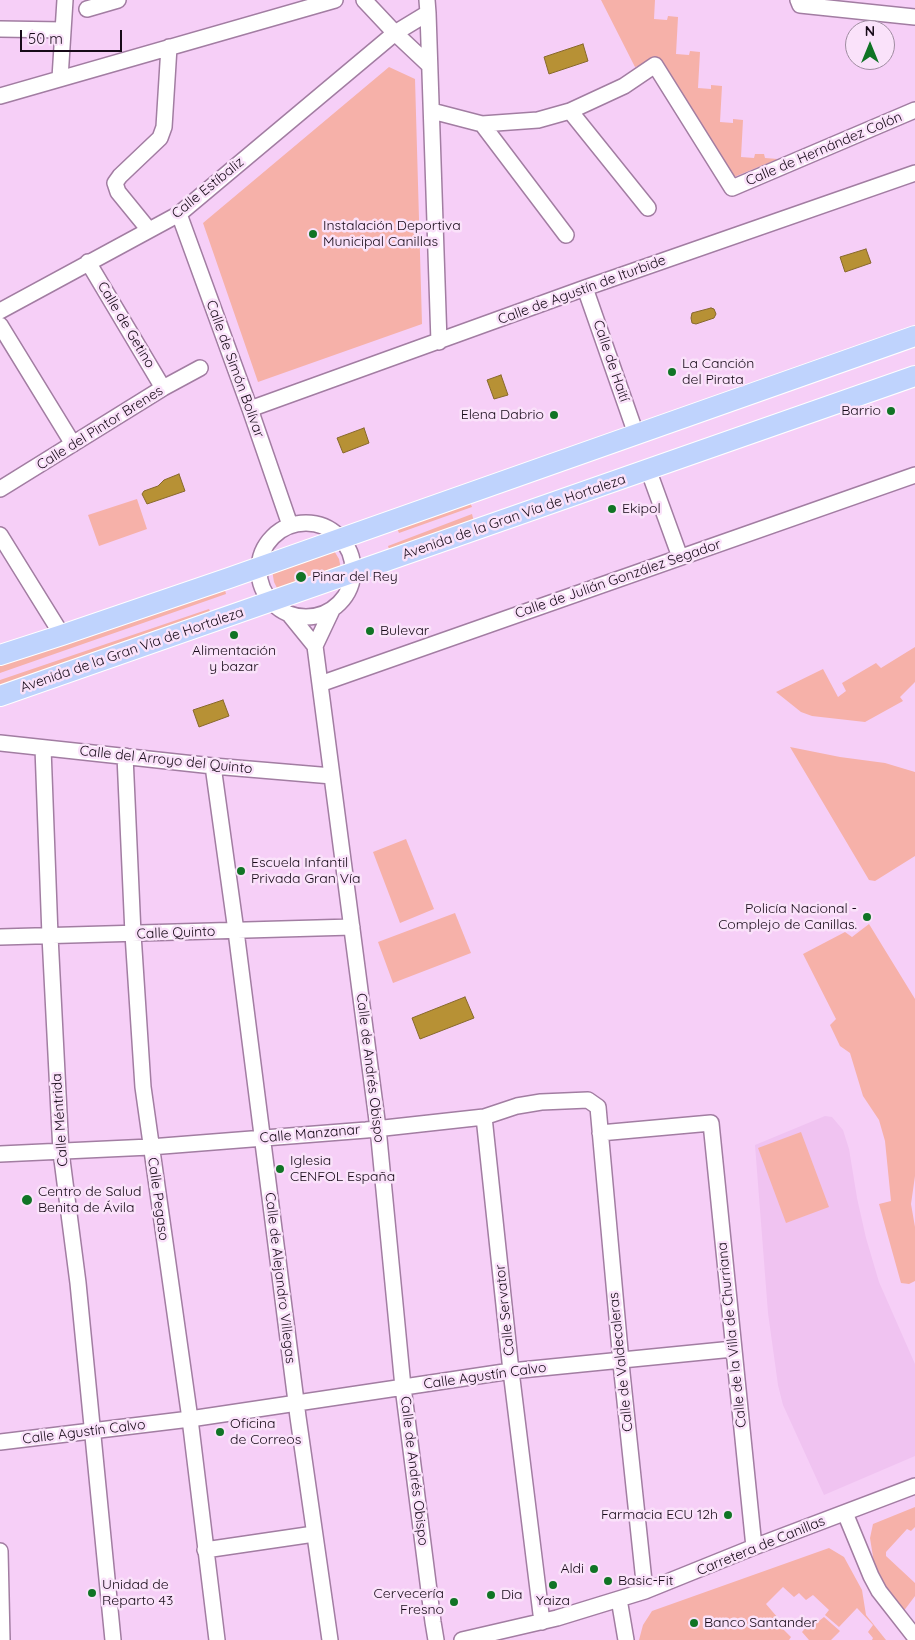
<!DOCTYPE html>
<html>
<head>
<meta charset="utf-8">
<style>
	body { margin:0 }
	#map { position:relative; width:915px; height:1640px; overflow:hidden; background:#f6cff7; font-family:Quicksand,sans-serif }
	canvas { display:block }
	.north { position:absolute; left:845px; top:20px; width:50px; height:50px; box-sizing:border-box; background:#fae2fa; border:1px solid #9f8ca0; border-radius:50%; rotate:0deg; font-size:14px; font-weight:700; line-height:20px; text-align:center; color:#170a18 }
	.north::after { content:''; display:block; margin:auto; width:18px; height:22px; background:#107425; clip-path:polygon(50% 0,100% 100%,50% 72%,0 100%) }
	.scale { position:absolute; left:20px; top:30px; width:102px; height:22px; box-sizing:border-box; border:2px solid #170a18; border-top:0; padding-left:6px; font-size:15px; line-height:18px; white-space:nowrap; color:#170a18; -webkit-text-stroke:4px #fae2fa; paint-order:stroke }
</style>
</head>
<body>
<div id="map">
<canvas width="915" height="1640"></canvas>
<div class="north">N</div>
<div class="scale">50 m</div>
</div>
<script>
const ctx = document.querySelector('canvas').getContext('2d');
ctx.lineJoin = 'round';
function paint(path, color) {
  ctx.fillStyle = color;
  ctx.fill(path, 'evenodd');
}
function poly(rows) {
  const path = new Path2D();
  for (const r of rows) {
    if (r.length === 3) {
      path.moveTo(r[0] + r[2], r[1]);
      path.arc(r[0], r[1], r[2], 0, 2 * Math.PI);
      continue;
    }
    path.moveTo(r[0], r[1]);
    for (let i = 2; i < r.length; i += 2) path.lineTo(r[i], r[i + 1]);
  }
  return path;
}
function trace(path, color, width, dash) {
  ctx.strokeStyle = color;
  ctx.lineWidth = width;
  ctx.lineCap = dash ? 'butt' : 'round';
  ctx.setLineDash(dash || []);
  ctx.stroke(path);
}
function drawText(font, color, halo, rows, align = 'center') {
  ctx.font = font + ' Quicksand,sans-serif';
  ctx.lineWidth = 5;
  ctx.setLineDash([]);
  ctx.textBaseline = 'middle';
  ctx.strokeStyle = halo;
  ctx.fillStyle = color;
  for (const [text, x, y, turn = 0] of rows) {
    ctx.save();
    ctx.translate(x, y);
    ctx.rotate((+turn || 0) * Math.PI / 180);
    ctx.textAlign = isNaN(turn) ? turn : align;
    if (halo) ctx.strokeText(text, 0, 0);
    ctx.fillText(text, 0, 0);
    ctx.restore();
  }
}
const built = poly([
	[825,1116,832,1117,843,1130,849,1149,857,1198,866,1238,879,1282,915,1364,915,1456,824,1495,783,1405,778,1385,768,1313,755,1145]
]);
const green = poly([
	[601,0,655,0,654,19,667,20,668,16,678,17,676,54,689,55,690,51,700,52,698,88,711,89,711,85,722,86,720,122,733,123,733,119,743,120,741,157,754,158,755,154,764,154,765,158,778,159,734,177,657,61,635,67],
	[389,67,415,79,422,324,258,382,203,223],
	[137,499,147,529,99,546,88,515],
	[469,500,472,507,399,533,396,526],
	[472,514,474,522,390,552,388,546],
	[333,549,339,559,341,569,278,590,274,582,272,570],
	[224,586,226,594,0,673,0,664],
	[209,609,211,614,0,688,0,680],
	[915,647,915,682,900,697,903,701,865,722,812,716,801,712,776,692,823,669,838,697,846,691,842,683,876,663,881,668],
	[790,747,840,757,885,763,915,772,915,856,875,881,869,880],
	[406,839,434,909,400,923,373,852],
	[455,913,471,953,393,983,378,942],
	[869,924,915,999,915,1176,911,1204,915,1227,915,1281,909,1284,901,1283,879,1204,891,1201,885,1141,879,1120,863,1096,850,1053,840,1046,830,1025,836,1019,803,954,845,932,852,937],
	[801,1132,829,1207,786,1223,758,1148],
	[915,1507,915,1527,911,1531,907,1529,886,1552,886,1556,915,1583,915,1596,903,1612,885,1588,880,1577,874,1563,870,1538,873,1524],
	[829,1548,844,1557,862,1590,866,1615,886,1640,872,1640,873,1638,868,1632,873,1625,857,1608,839,1627,825,1615,829,1610,813,1595,806,1600,799,1593,794,1597,783,1587,766,1604,778,1618,776,1622,791,1637,789,1640,639,1640,643,1625,652,1611],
	[824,1617,840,1631,831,1640,809,1640,802,1632,810,1623,814,1625]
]);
const water = poly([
	[583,44,588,61,549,74,544,57,583,44],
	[866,249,871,263,845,272,840,257,866,249],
	[711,308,714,309,716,314,714,318,696,324,692,323,691,318,692,313,711,308],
	[501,375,508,395,494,399,487,380,501,375],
	[364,428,369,443,343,453,337,438,364,428],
	[179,474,185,491,147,504,142,494,144,491,158,486,164,480,179,474],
	[223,700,229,716,199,727,193,710,223,700],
	[465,997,474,1018,420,1039,412,1018,465,997]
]);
const minor = poly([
	[364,0,395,33,428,13,427,0],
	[798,0,800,5,915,17],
	[87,9,118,0],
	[428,13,439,342],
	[0,29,63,30],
	[60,78,65,0],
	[0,96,335,0],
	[432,111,482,124,538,120,570,111,624,86,655,65,732,188,915,110],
	[570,111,648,208],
	[482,124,566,235],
	[179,214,250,409,290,525],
	[149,230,118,192,115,183,120,176,160,138,164,127,169,47],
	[88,262,163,388],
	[585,288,636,434],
	[0,311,179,214,395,33,429,65],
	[0,325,73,444],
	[250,409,585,288,915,173],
	[648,469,680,557],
	[0,489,163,388,200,368],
	[306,570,47],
	[0,535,62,635],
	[289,614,315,646,378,1128,403,1387,433,1622,436,1640],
	[315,646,332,610],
	[320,684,915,475],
	[0,743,213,766,332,776],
	[43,748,50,936,61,1152,78,1283,113,1640],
	[125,756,133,934,143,1087,190,1419,217,1640],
	[213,766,236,931,298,1417,330,1640],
	[0,937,352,927],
	[484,1117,511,1371,542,1622],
	[600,1133,711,1123,754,1547],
	[0,1154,150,1147,366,1130,484,1117,517,1106,541,1102,588,1100,598,1107,622,1373,645,1591],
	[0,1442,190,1419,511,1371,733,1349],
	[845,1513,871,1576,879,1591,915,1637],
	[205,1550,314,1534],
	[0,1551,2,1640],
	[619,1599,626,1640],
	[462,1640,557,1618,645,1591,754,1547,915,1486]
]);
const major = poly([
	[0,655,62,635,229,578,915,336],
	[0,696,915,376]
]);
const markers = [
	[313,234,5,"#107425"],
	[672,372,5,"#107425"],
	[891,411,5,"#107425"],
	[554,415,5,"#107425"],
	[612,509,5,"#107425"],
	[301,577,6,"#107425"],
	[370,631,5,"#107425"],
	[234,635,5,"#107425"],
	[241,871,5,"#107425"],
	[867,917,5,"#107425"],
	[280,1169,5,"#107425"],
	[27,1200,6,"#107425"],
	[220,1432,5,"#107425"],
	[728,1515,5,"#107425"],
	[594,1569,5,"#107425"],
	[608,1581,5,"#107425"],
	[553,1585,5,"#107425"],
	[92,1593,5,"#107425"],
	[491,1595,5,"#107425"],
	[454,1602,5,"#107425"],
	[694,1623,5,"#107425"]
];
const streetNames = [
	["Calle de Hernández Colón",824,149,-23],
	["Calle Estíbaliz",208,188,-39],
	["Calle de Agustín de Iturbide",582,290,-20],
	["Calle de Getino",126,325,59],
	["Calle de Haití",611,361,71],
	["Calle de Simón Bolívar",235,369,70],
	["Calle del Pintor Brenes",100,428,-32],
	["Avenida de la Gran Vía de Hortaleza",514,517,-19],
	["Calle de Julián González Segador",618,579,-19],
	["Avenida de la Gran Vía de Hortaleza",132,650,-19],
	["Calle del Arroyo del Quinto",166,760,6],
	["Calle Quinto",176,933,-2],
	["Calle de Andrés Obispo",370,1068,83],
	["Calle Méntrida",60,1120,-94],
	["Calle Manzanar",310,1134,-5],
	["Calle Pegaso",158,1199,82],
	["Calle de Alejandro Villegas",280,1278,83],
	["Calle Servator",505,1310,-96],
	["Calle de la Villa de Churriana",732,1335,-96],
	["Calle de Valdecaleras",621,1362,-96],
	["Calle Agustín Calvo",485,1376,-8],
	["Calle Agustín Calvo",84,1432,-7],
	["Calle de Andrés Obispo",414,1471,83],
	["Carretera de Canillas",761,1546,-22]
];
const poiNames = [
	["Instalación Deportiva",323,226],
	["Municipal Canillas",323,242],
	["La Canción",682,364],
	["del Pirata",682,380],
	["Barrio",881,411,"right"],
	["Elena Dabrio",544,415,"right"],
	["Ekipol",622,509],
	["Pinar del Rey",312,577],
	["Bulevar",380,631],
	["Alimentación",234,651,"center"],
	["y bazar",234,667,"center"],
	["Escuela Infantil",251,863],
	["Privada Gran Vía",251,879],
	["Policía Nacional -",857,909,"right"],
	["Complejo de Canillas.",857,925,"right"],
	["Iglesia",290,1161],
	["CENFOL España",290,1177],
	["Centro de Salud",38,1192],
	["Benita de Ávila",38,1208],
	["Oficina",230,1424],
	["de Correos",230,1440],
	["Farmacia ECU 12h",718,1515,"right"],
	["Aldi",584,1569,"right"],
	["Basic-Fit",618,1581],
	["Unidad de",102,1585],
	["Reparto 43",102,1601],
	["Cervecería",444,1594,"right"],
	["Fresno",444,1610,"right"],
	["Dia",501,1595],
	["Yaiza",553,1601,"center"],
	["Banco Santander",704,1623]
];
paint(built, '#f0c3f1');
paint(green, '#f6b1a9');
paint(water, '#b79135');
trace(water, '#87682c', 1);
trace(minor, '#a27da2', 18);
trace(major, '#fff', 22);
trace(minor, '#fff', 15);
trace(major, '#bfd3fd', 20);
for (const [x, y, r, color] of markers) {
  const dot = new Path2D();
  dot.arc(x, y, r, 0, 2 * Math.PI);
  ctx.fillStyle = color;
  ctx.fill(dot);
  trace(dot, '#fae2fa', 2);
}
drawText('14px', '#170a18', '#fae2fa', streetNames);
drawText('14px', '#170a18', '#fae2fa', poiNames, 'left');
</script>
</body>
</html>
